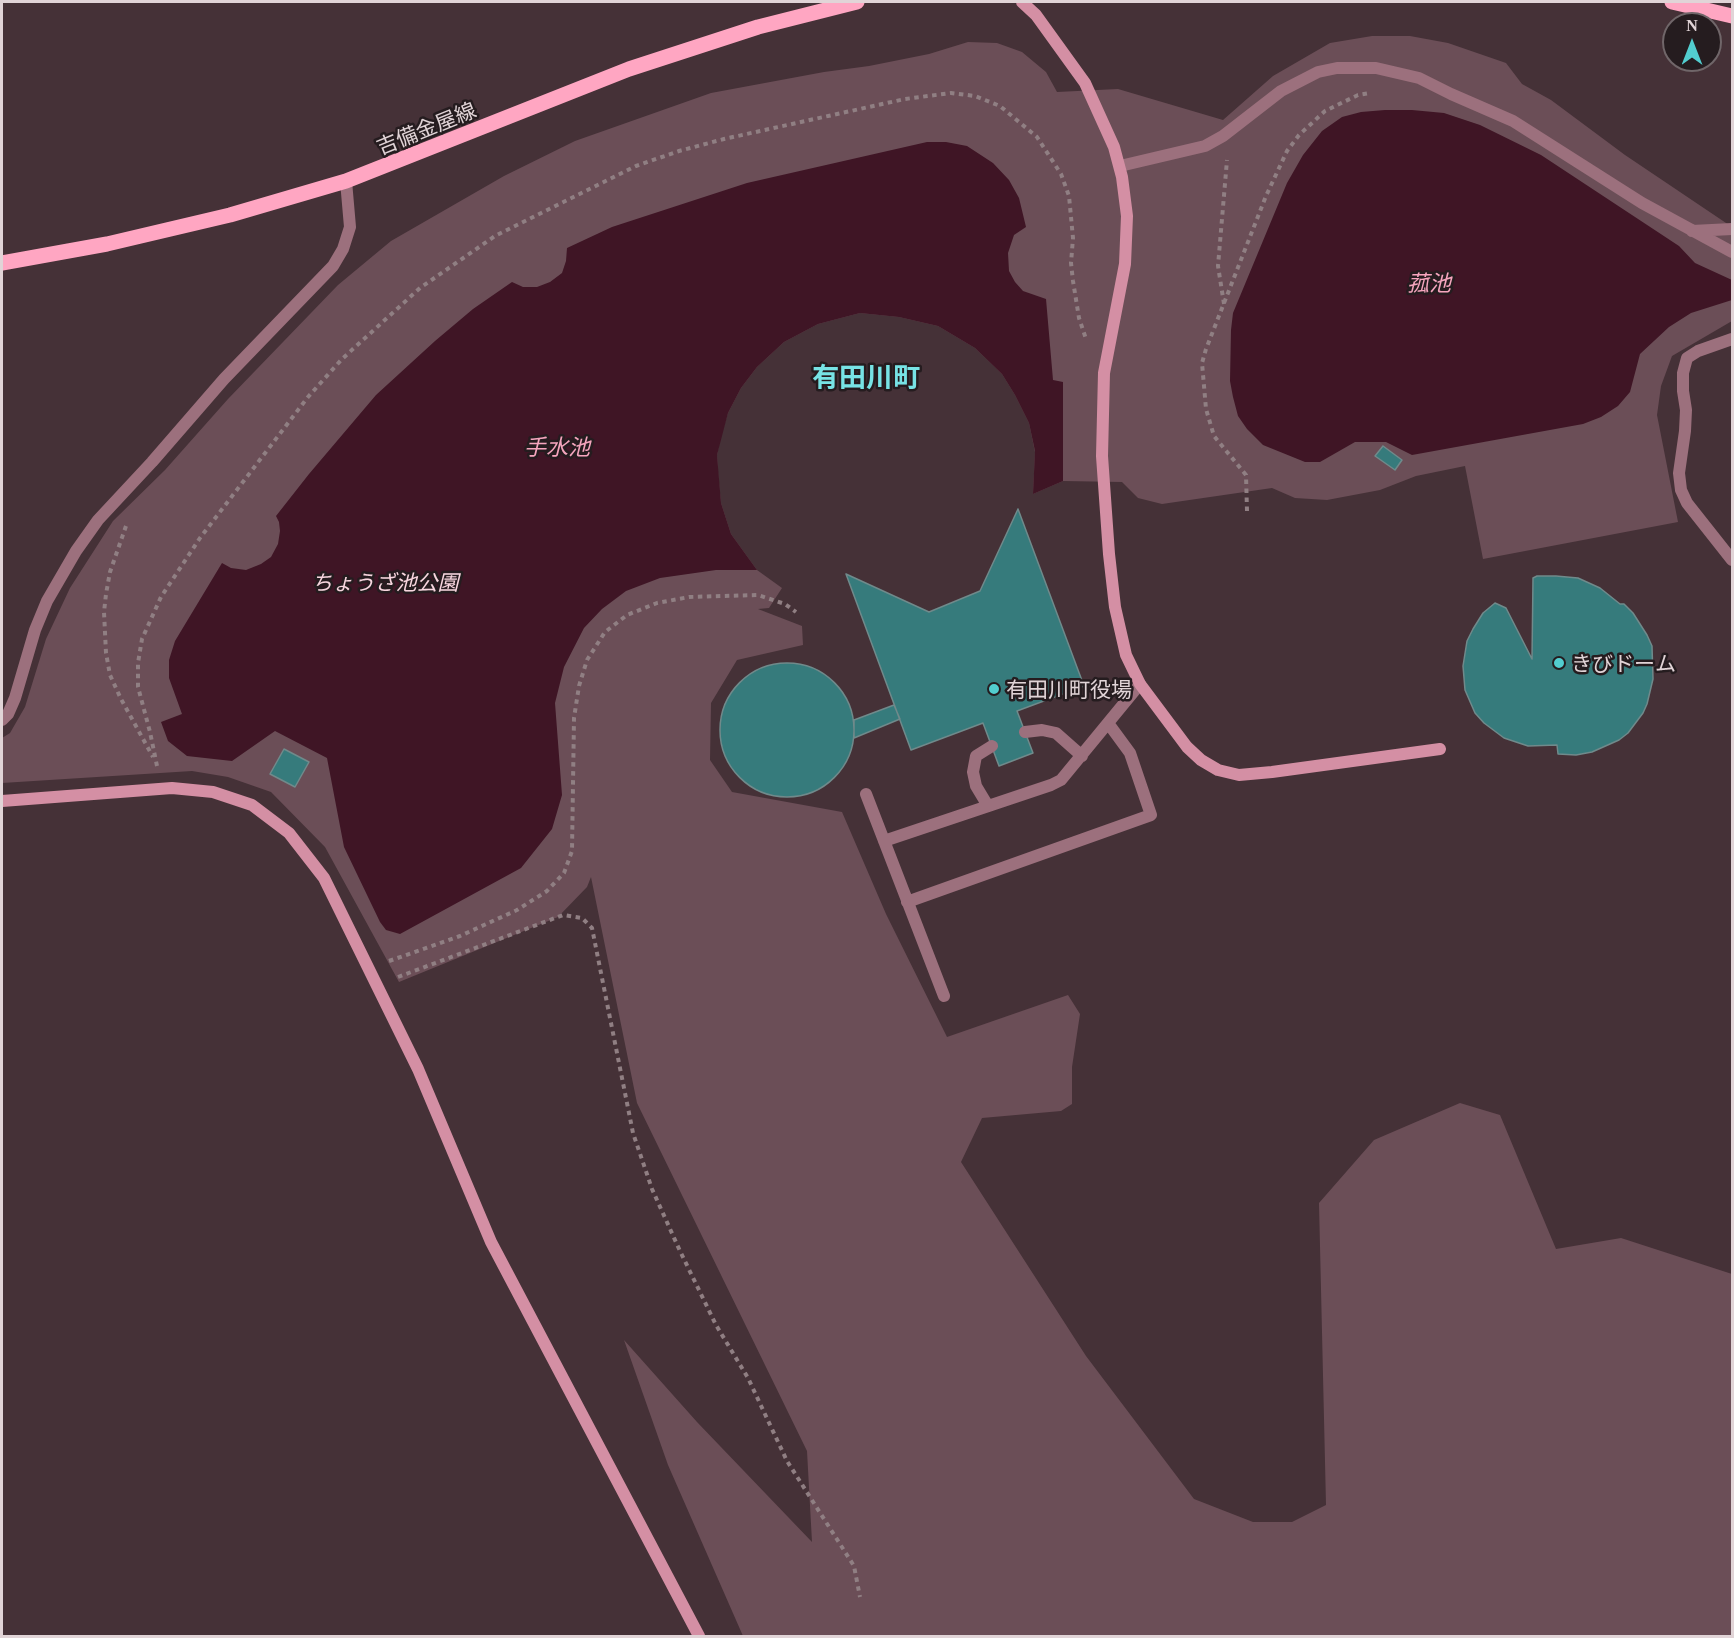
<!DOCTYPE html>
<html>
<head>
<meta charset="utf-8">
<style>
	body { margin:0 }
	#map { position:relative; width:1734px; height:1638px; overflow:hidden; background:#453137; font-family:Georgia,serif }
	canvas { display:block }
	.frame { position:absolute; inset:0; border:3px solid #e1d4d7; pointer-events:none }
	.north { position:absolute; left:1662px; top:12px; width:60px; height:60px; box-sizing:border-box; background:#251c1f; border:2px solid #706669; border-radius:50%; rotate:0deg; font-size:16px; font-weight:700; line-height:24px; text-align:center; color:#e1d4d7 }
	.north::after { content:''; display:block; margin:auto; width:21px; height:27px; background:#52cdcf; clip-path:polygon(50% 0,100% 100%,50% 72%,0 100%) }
</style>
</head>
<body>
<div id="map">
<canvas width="1734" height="1638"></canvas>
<div class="frame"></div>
<div class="north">N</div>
</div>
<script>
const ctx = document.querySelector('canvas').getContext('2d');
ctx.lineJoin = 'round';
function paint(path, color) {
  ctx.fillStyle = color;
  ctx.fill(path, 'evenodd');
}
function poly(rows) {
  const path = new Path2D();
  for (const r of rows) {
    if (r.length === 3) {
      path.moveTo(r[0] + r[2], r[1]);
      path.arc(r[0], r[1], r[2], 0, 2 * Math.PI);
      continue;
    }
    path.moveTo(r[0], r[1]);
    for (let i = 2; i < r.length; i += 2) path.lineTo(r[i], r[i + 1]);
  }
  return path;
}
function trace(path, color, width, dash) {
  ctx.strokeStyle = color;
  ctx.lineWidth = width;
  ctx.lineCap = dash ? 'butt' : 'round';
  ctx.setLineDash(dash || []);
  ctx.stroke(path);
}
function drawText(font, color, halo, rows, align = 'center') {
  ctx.font = font + ' Georgia,"Noto Sans JP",serif';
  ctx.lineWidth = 5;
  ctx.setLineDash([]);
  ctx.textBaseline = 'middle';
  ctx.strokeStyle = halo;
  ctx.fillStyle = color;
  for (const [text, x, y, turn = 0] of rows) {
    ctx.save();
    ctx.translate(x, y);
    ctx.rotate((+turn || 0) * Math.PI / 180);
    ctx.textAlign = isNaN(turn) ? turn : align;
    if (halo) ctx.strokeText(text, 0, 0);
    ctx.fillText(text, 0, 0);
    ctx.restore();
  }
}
const green = poly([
	[1372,36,1410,36,1448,43,1506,63,1522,84,1551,100,1625,155,1732,227,1732,321,1672,356,1661,386,1657,415,1678,522,1483,559,1465,466,1416,476,1380,490,1327,500,1295,498,1272,488,1162,504,1138,498,1122,482,1063,481,1033,494,1035,452,1029,423,1015,395,1002,374,975,348,938,326,899,317,860,313,818,324,784,342,757,367,741,388,728,413,721,436,717,455,718,472,721,503,731,534,757,570,782,588,769,608,758,609,802,626,803,645,737,660,711,703,710,760,732,792,842,812,886,914,947,1037,1068,995,1080,1014,1072,1067,1072,1104,1061,1111,982,1118,961,1162,1086,1356,1194,1499,1253,1522,1292,1522,1326,1505,1319,1203,1374,1140,1460,1103,1500,1115,1556,1249,1621,1238,1732,1274,1732,1636,743,1636,668,1465,624,1340,697,1422,812,1542,807,1451,637,1103,591,877,587,887,558,917,399,982,325,847,271,792,228,777,192,771,2,783,2,738,10,733,25,707,46,639,70,588,113,521,165,470,228,399,338,285,391,241,504,176,575,141,711,93,824,72,869,66,929,54,968,42,997,43,1022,52,1046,72,1057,92,1118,89,1223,120,1273,76,1330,43]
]);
const water = poly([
	[1385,110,1412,110,1444,113,1480,125,1541,155,1679,246,1695,263,1732,280,1732,300,1691,313,1669,327,1640,354,1630,392,1618,406,1601,417,1583,424,1412,455,1386,442,1355,442,1320,462,1305,462,1263,445,1247,429,1238,416,1233,397,1230,381,1231,330,1233,313,1287,183,1303,155,1322,131,1342,117,1361,112],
	[927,142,946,142,967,146,993,163,1009,180,1019,198,1026,227,1014,235,1008,253,1009,271,1015,282,1023,291,1046,299,1053,380,1063,382,1063,481,1033,494,1035,451,1029,423,1015,395,1002,374,975,348,938,326,899,317,860,313,818,324,784,342,757,367,741,388,728,413,717,455,721,503,731,534,757,570,716,570,660,578,626,591,602,609,584,628,564,667,555,703,562,795,552,829,521,868,400,934,386,930,380,922,344,847,327,758,275,731,232,761,187,756,168,741,161,722,182,714,169,678,169,660,175,641,222,563,231,568,246,570,261,564,271,557,278,544,280,531,279,522,276,516,309,474,376,395,435,341,473,309,512,282,523,287,537,287,550,282,562,273,566,261,567,248,612,227,747,183]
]);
const building = poly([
	[1383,446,1402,460,1395,470,1375,456,1383,446],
	[1018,509,1084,686,1017,711,1033,753,999,766,983,723,911,750,846,574,929,612,980,591,1018,509],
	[1537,576,1556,576,1578,578,1600,588,1620,604,1624,604,1633,613,1647,635,1652,646,1653,679,1647,704,1643,713,1628,733,1619,740,1592,752,1576,755,1558,754,1557,745,1528,746,1504,738,1484,723,1475,713,1465,690,1463,666,1467,641,1473,629,1483,613,1495,603,1506,608,1532,659,1533,578,1537,576],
	[787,730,67],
	[894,705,900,719,854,738,854,720,894,705],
	[284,749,309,762,295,787,270,774,284,749]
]);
const path = poly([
	[1224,304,1218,266,1227,160],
	[1247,511,1246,475,1214,436,1206,409,1202,363,1206,349,1266,196,1287,151,1299,135,1325,111,1358,95,1370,93],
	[126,526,110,572,106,594,104,612,106,653,110,675,121,699,153,757],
	[157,766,150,732,138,687,138,663,142,639,161,597,200,538,308,397,342,359,420,288,495,236,636,166,679,151,724,139,905,99,951,93,975,96,1000,106,1037,137,1061,174,1069,196,1073,238,1071,263,1073,281,1079,318,1086,339],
	[389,961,460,936,517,910,547,891,564,873,572,851,574,718,579,686,587,660,605,632,627,615,657,603,689,597,758,595,785,604,796,612],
	[398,977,563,915,582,918,592,928,633,1133,652,1189,680,1251,716,1325,748,1378,787,1461,854,1566,860,1597]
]);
const lane = poly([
	[1120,166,1205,146,1223,136,1281,91,1318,72,1337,68,1376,68,1419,78,1451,94,1513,121,1642,203,1732,252],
	[1692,231,1732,229],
	[1732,339,1698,351,1687,358,1683,373,1683,391,1686,410,1685,431,1679,473,1681,490,1687,503,1732,560],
	[1025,732,1042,730,1056,733,1082,756],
	[866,794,944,996],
	[988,806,976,786,973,772,976,756,992,746],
	[884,841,1051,785,1061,780,1140,684],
	[907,902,1151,815,1130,753,1108,723]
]);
const street = poly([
	[2,720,8,714,15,698,35,630,47,601,76,551,98,520,152,462,224,379,333,266,343,249,350,227,346,181]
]);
const secondary = poly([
	[1022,2,1036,15,1085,83,1114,147,1122,177,1127,216,1125,264,1104,373,1102,456,1109,554,1115,607,1126,655,1140,684,1187,747,1201,760,1218,770,1239,775,1272,772,1440,749],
	[2,801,172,788,213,792,252,805,289,833,324,878,418,1069,491,1242,699,1636]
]);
const primary = poly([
	[1672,2,1732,16],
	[2,263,107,244,230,215,346,181,629,69,758,27,857,2]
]);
const markers = [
	[1559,663,6,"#52cdcf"],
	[994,689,6,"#52cdcf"]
];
const streetNames = [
	["吉備金屋線",426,128,-22]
];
const parkNames = [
	["ちょうざ池公園",385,582]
];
const poiNames = [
	["きびドーム",1571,663],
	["有田川町役場",1006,689]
];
const waterNames = [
	["菰池",1429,283],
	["手水池",557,447]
];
const districtNames = [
	["有田川町",866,377]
];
paint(green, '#6b4e57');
paint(water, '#3f1525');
paint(building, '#367b7c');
trace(building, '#708a8b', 1.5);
trace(path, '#907f83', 4, [4.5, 4.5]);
trace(lane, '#9c707d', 12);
trace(street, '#9c707d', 12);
trace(secondary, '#d48fa4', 12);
trace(primary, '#ffa6c2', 15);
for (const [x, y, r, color] of markers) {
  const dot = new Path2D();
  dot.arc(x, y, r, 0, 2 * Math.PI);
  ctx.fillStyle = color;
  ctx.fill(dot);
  trace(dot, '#251c1f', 2);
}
drawText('21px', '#e1d4d7', '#251c1f', streetNames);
drawText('italic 21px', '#f8d6df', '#251c1f', parkNames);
drawText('21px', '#e1d4d7', '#251c1f', poiNames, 'left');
drawText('italic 22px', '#f5a5be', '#251c1f', waterNames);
drawText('bold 27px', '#77e3e5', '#251c1f', districtNames);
</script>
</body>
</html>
